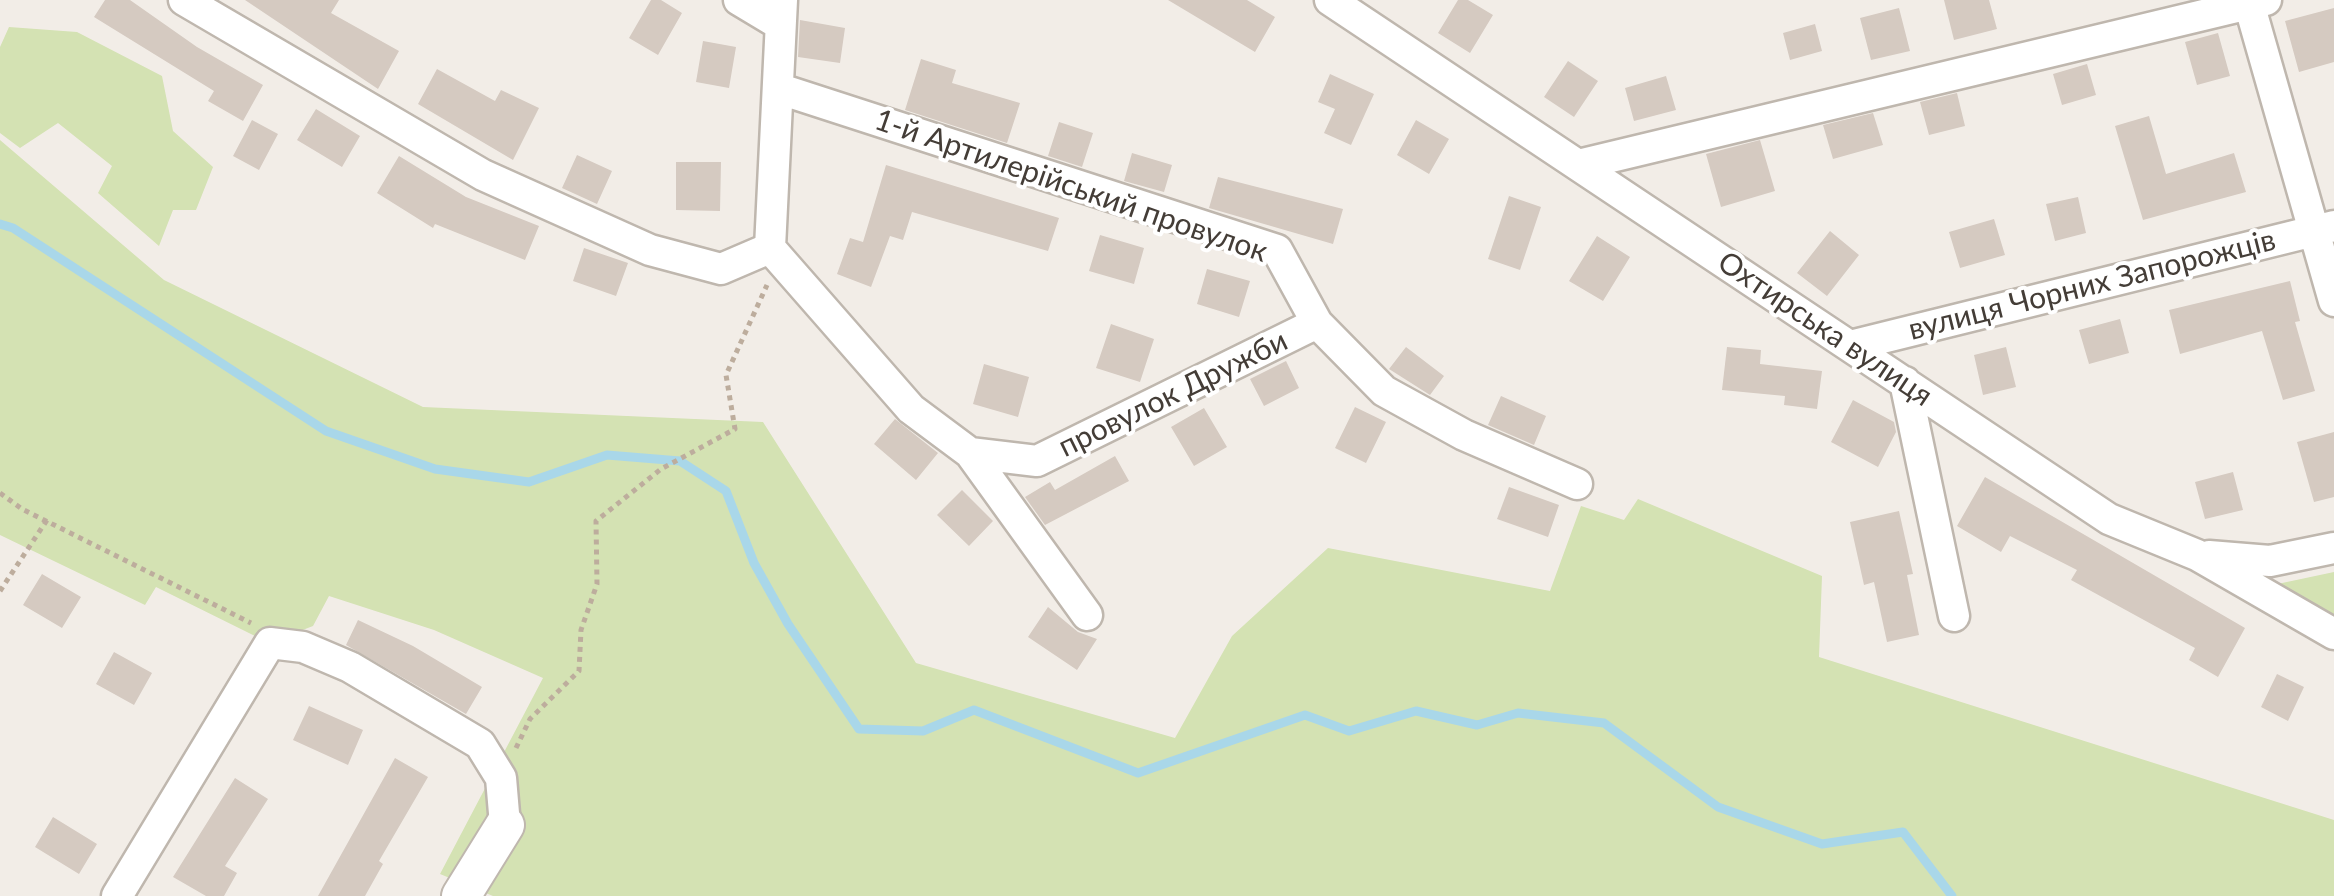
<!DOCTYPE html>
<html>
<head>
<meta charset="utf-8">
<style>
	body { margin:0 }
	canvas { display:block; background:#f2ede7 }
</style>
</head>
<body>
<canvas width="2334" height="896"></canvas>
<script>
const ctx = document.querySelector('canvas').getContext('2d');
ctx.lineJoin = 'round';
function paint(path, color) {
  ctx.fillStyle = color;
  ctx.fill(path, 'evenodd');
}
function poly(rows) {
  const path = new Path2D();
  for (const r of rows) {
    path.moveTo(r[0], r[1]);
    for (let i = 2; i < r.length; i += 2) path.lineTo(r[i], r[i + 1]);
  }
  return path;
}
function trace(path, color, width, dash) {
  ctx.strokeStyle = color;
  ctx.lineWidth = width;
  ctx.lineCap = dash ? 'butt' : 'round';
  ctx.setLineDash(dash || []);
  ctx.stroke(path);
}
function drawText(font, color, halo, rows, align = 'center') {
  ctx.font = font + ' Lato,sans-serif';
  ctx.lineWidth = 8;
  ctx.setLineDash([]);
  ctx.textBaseline = 'middle';
  ctx.strokeStyle = halo;
  ctx.fillStyle = color;
  for (const [text, x, y, turn = 0] of rows) {
    ctx.save();
    ctx.translate(x, y);
    ctx.rotate((+turn || 0) * Math.PI / 180);
    ctx.textAlign = isNaN(turn) ? turn : align;
    if (halo) ctx.strokeText(text, 0, 0);
    ctx.fillText(text, 0, 0);
    ctx.restore();
  }
}
const green = poly([
	[9,27,77,32,162,76,173,131,213,167,196,210,173,210,159,246,98,193,112,166,58,123,20,148,0,133,0,47],
	[0,140,164,280,423,407,763,422,916,663,1175,738,1232,636,1328,548,1550,591,1581,506,1624,520,1638,499,1822,576,1819,657,2334,820,2334,896,493,896,440,874,543,678,434,630,329,596,313,626,287,636,259,638,156,587,145,605,0,535],
	[2334,572,2334,649,2235,593]
]);
const stream = poly([
	[0,224,13,228,326,431,435,469,529,482,607,455,680,461,726,491,754,563,788,624,859,729,923,731,974,710,1138,773,1305,715,1349,731,1416,711,1477,725,1518,713,1604,723,1718,807,1822,844,1903,832,1952,896]
]);
const building = poly([
	[105,0,130,0,197,47,263,85,243,121,208,101,214,91,94,17],
	[245,0,339,0,331,13,399,51,378,89],
	[651,0,661,0,682,13,658,55,629,38],
	[1168,0,1247,0,1275,17,1255,52],
	[1458,0,1468,0,1493,15,1470,53,1438,33],
	[1944,0,1989,0,1997,29,1954,40],
	[1899,8,1910,51,1871,60,1860,18],
	[2334,8,2334,62,2299,72,2285,21],
	[800,20,845,28,840,63,798,57],
	[1815,24,1822,51,1790,60,1783,33],
	[2218,33,2230,76,2197,85,2185,42],
	[703,41,736,47,729,88,696,82],
	[921,59,956,70,952,83,1020,103,1007,143,905,110],
	[1568,61,1598,81,1574,117,1544,97],
	[2087,64,2096,95,2062,105,2053,74],
	[437,69,495,101,501,90,539,108,513,160,418,104],
	[1330,74,1374,94,1351,145,1324,133,1335,109,1318,102],
	[1666,76,1676,110,1634,121,1625,88],
	[1957,93,1965,126,1929,135,1920,102],
	[316,109,360,136,342,167,297,140],
	[1873,113,1883,145,1833,159,1823,125],
	[2149,116,2166,174,2234,153,2246,192,2143,220,2115,126],
	[252,120,278,134,259,170,233,156],
	[1416,120,1449,139,1429,174,1397,155],
	[1059,122,1093,133,1082,167,1048,156],
	[1760,140,1775,191,1721,207,1706,154],
	[1132,153,1172,165,1164,192,1124,181],
	[577,155,612,171,597,204,562,188],
	[399,156,466,197,539,226,525,260,435,224,433,228,377,193],
	[676,162,721,162,720,211,676,210],
	[886,165,1059,218,1048,251,912,212,903,240,890,236,871,287,837,274,850,238,863,242],
	[1218,177,1343,209,1333,244,1209,208],
	[1509,196,1541,207,1520,270,1488,259],
	[2078,197,2086,233,2055,241,2046,204],
	[1994,219,2005,255,1960,268,1949,232],
	[1830,231,1859,255,1827,296,1797,273],
	[1100,235,1144,248,1134,284,1089,271],
	[1597,236,1630,257,1603,301,1569,281],
	[584,248,628,263,616,296,573,281],
	[1207,269,1250,281,1239,317,1197,304],
	[2290,281,2300,321,2295,322,2315,391,2283,400,2262,331,2180,354,2169,310],
	[2120,319,2129,353,2089,364,2079,330],
	[1111,324,1154,339,1140,382,1096,368],
	[1406,347,1444,376,1430,395,1389,369],
	[1727,347,1761,350,1760,364,1822,371,1817,409,1784,405,1785,396,1722,390],
	[2006,347,2016,387,1983,395,1974,355],
	[1286,361,1299,388,1264,406,1250,379],
	[984,364,1029,377,1018,417,973,404],
	[1501,396,1546,416,1534,445,1488,425],
	[1853,400,1894,422,1896,432,1878,467,1831,442],
	[1355,407,1386,422,1366,463,1335,448],
	[1204,408,1227,447,1194,466,1171,427],
	[895,419,938,453,916,480,874,444],
	[2334,432,2334,497,2314,502,2297,442],
	[1115,456,1129,481,1045,525,1025,497,1050,482,1055,490],
	[2233,472,2243,510,2205,519,2195,482],
	[1985,477,2245,628,2218,677,2189,660,2195,648,2071,580,2077,570,2010,536,2001,552,1957,526],
	[1509,487,1559,505,1548,537,1497,519],
	[962,490,993,521,969,546,937,515],
	[1899,511,1913,574,1907,575,1919,635,1887,642,1874,582,1864,585,1850,522],
	[42,574,81,597,62,628,23,605],
	[1048,607,1078,632,1097,639,1077,670,1028,637],
	[358,620,413,646,482,687,466,714,346,645],
	[114,652,152,673,134,705,96,684],
	[2277,674,2304,687,2288,721,2261,707],
	[309,706,363,730,348,765,293,740],
	[395,758,428,777,379,861,383,864,365,896,318,896],
	[235,778,268,799,225,866,237,873,224,896,206,896,173,877],
	[53,817,97,844,79,874,35,847]
]);
const path = poly([
	[0,493,22,509,251,623],
	[0,591,47,520],
	[516,748,530,719,579,671,581,630,597,584,596,521,661,469,735,429,726,375,767,285]
]);
const minor = poly([
	[184,0,483,175,650,250,721,269,770,248,911,409,970,453,1087,615],
	[739,0,779,24],
	[1330,0,2109,519,2197,555,2334,634],
	[2248,0,2334,301],
	[780,89,1277,250,1317,323,1384,391,1464,435,1577,484],
	[1578,165,2266,0],
	[770,248,782,0],
	[1850,346,2334,226],
	[1905,382,1954,616],
	[970,453,1037,461,1317,323],
	[2209,556,2270,561,2334,548],
	[117,896,270,643,303,647,350,667,480,744,501,778,505,825]
]);
const tertiary = poly([
	[461,896,505,825]
]);
const streetNames = [
	["1-й Артилерійський провулок",1071,186,19],
	["вулиця Чорних Запорожців",2092,285,-14],
	["Охтирська вулиця",1825,329,34],
	["провулок Дружби",1173,394,-26]
];
paint(green, '#d4e2b3');
trace(stream, '#a9d7e9', 9);
paint(building, '#d5cac1');
trace(minor, '#bfb7ae', 35);
trace(tertiary, '#bfb7ae', 42);
trace(path, '#bdad9d', 5, [5, 5]);
trace(minor, '#fff', 30);
trace(tertiary, '#fff', 38);
drawText('30px', '#443d37', '#fff', streetNames);
</script>
</body>
</html>
